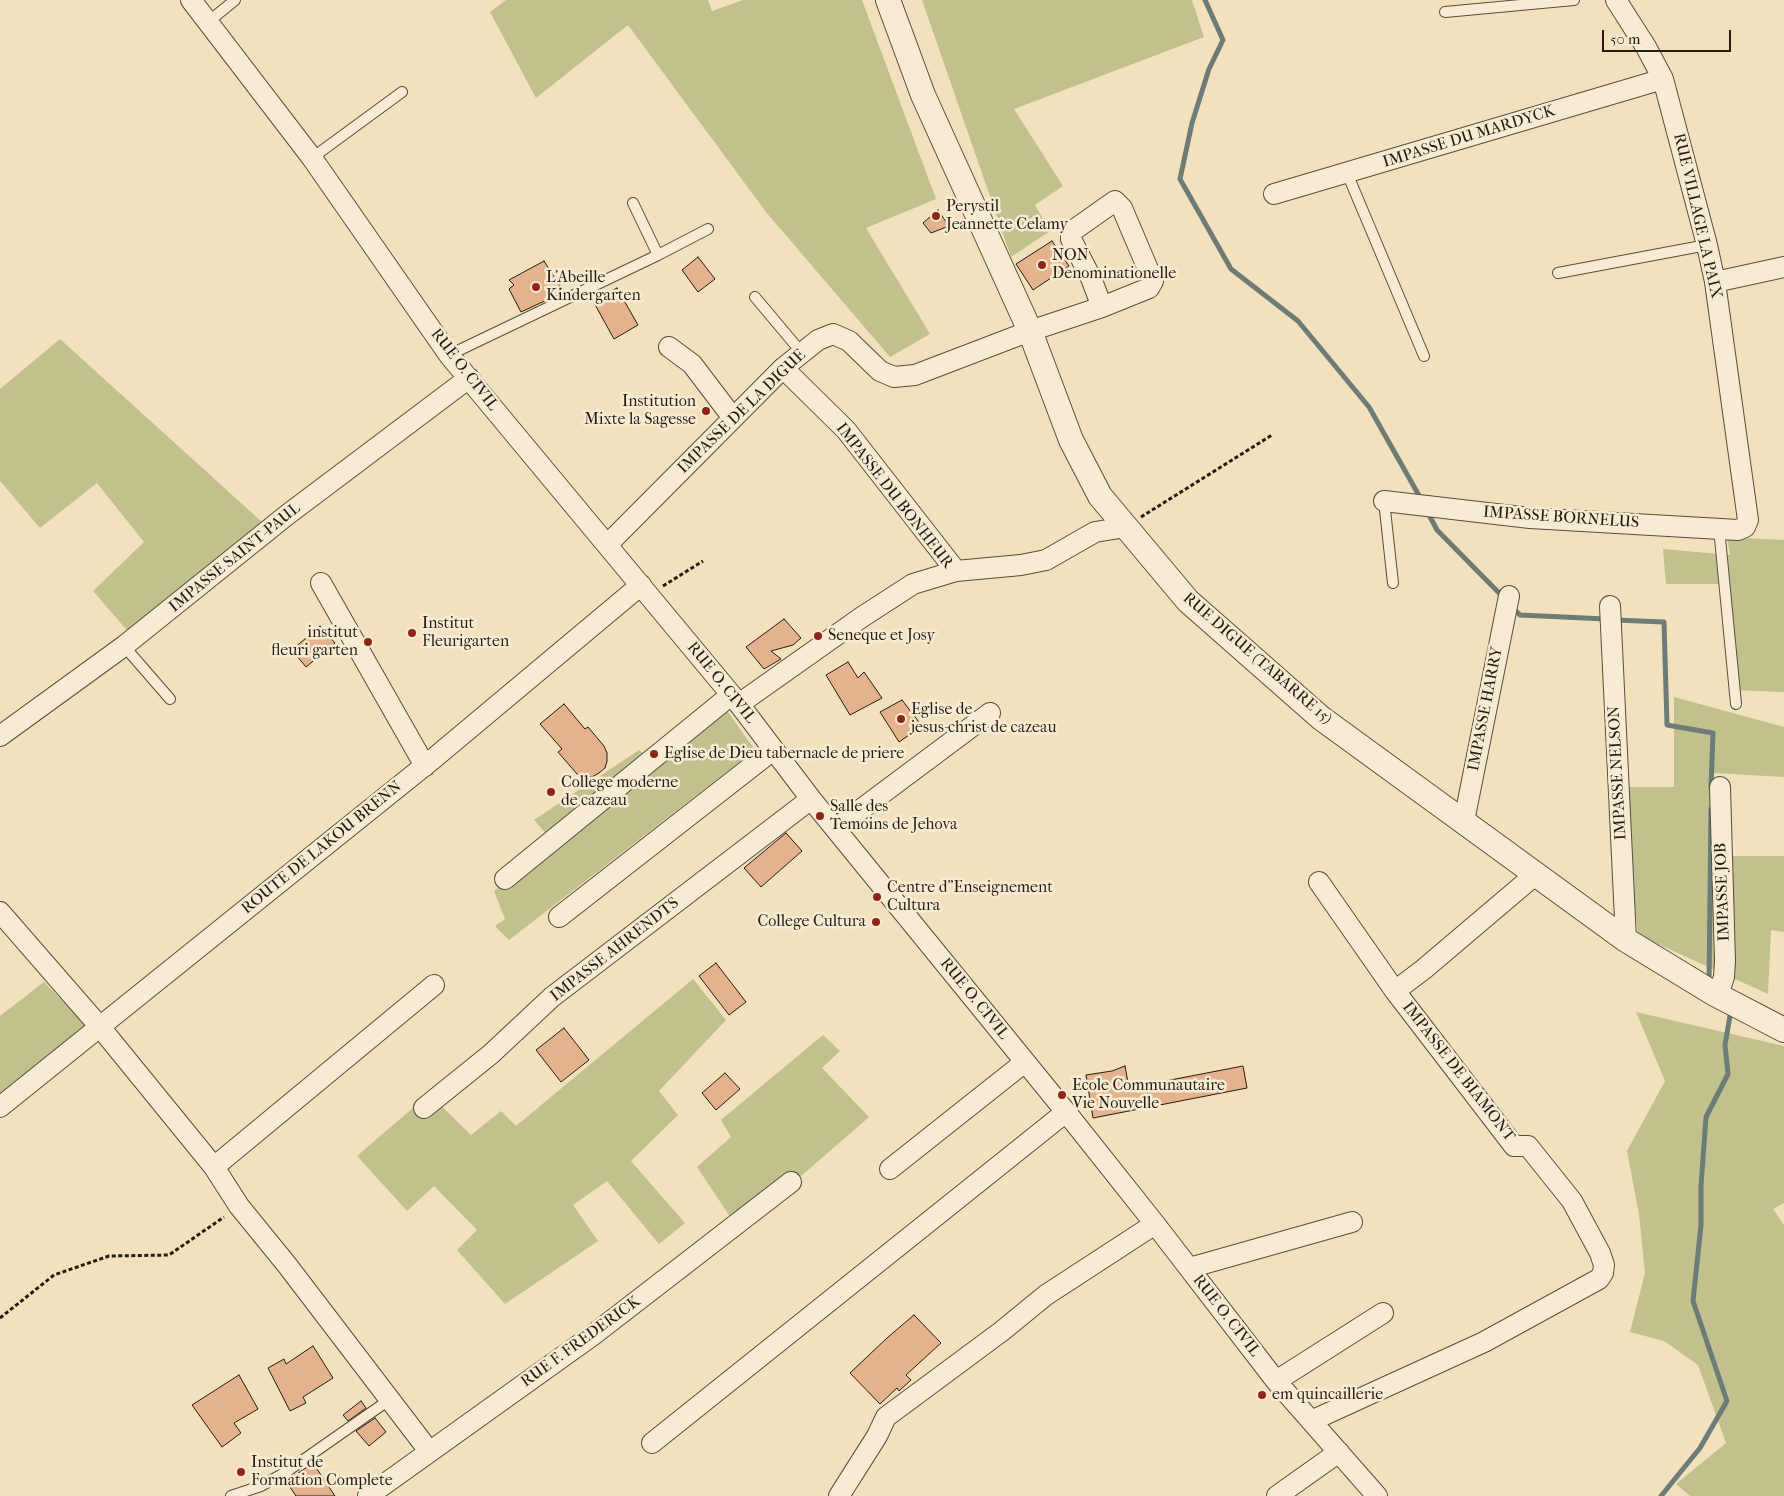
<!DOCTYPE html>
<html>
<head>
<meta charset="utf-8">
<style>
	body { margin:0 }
	#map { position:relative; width:1784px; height:1496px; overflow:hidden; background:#f2e1bc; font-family:"IM FELL French Canon",serif }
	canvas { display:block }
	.scale { position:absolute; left:1602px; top:30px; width:129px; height:22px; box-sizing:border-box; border:2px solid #251d13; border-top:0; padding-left:6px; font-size:15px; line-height:18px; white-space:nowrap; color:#251d13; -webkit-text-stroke:4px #f7ecd3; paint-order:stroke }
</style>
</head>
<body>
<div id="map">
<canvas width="1784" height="1496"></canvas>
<div class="scale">50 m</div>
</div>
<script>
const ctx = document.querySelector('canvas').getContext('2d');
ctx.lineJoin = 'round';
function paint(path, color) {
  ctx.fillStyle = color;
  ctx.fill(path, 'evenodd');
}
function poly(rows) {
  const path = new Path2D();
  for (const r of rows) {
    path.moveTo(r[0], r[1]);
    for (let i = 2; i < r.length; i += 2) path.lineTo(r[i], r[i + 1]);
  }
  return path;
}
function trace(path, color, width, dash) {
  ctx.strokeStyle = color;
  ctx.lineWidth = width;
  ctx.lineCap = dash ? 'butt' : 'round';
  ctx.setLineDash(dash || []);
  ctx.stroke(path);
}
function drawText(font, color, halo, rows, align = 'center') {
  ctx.font = font + ' "IM FELL French Canon",serif';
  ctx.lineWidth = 5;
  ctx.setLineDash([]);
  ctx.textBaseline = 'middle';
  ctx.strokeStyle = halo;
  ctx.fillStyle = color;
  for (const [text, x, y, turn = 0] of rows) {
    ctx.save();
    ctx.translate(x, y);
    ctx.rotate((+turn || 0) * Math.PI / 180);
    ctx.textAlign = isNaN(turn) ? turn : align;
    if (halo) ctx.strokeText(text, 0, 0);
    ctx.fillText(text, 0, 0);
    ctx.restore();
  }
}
const green = poly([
	[506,0,708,0,712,11,743,0,862,0,936,199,866,228,930,334,890,357,766,212,628,25,536,98,490,12],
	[922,0,1192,0,1204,37,1014,109,1063,186,1035,205,1050,231,1011,257],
	[60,339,262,522,132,636,93,591,144,542,97,483,40,528,0,481,0,389],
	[1727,537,1784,540,1784,692,1731,690,1722,584,1666,584,1663,549,1730,555],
	[1674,697,1784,727,1784,777,1714,773,1715,856,1784,856,1784,932,1771,930,1768,994,1638,935,1622,787,1674,787],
	[723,705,755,750,509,940,495,926,505,919,494,891,555,844,534,820,639,750,649,758],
	[693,979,726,1020,659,1091,678,1115,631,1161,685,1223,659,1244,607,1181,573,1205,598,1241,505,1304,457,1250,477,1230,434,1186,407,1211,357,1156,429,1094,471,1135,501,1111,516,1126],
	[44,982,89,1028,0,1100,0,1016],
	[1636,1012,1784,1046,1784,1203,1773,1209,1784,1225,1784,1496,1690,1496,1676,1484,1726,1443,1698,1365,1664,1341,1630,1332,1645,1273,1639,1214,1627,1151,1665,1081],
	[823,1035,840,1051,822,1068,869,1117,739,1230,697,1167,731,1137,721,1120]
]);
const stream = poly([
	[1205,0,1223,40,1209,69,1192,123,1180,179,1231,269,1298,321,1369,407,1421,499],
	[1427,511,1437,530,1504,598],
	[1513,608,1520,615,1606,619],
	[1615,620,1664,622,1667,725,1713,733,1711,788],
	[1709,983,1711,809],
	[1661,1496,1700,1448,1727,1401,1693,1301,1701,1225,1701,1186,1706,1117,1728,1074,1725,1045,1731,1010]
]);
const building = poly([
	[938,210,949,226,931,233,923,223,938,210],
	[1052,241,1069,266,1033,290,1016,264,1052,241],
	[698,257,715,279,698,292,682,270,698,257],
	[544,261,564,292,521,312,509,289,514,285,509,280,544,261],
	[617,288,638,325,614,339,593,301,617,288],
	[784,619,801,638,793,645,771,651,781,659,764,669,746,647,784,619],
	[320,626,335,643,306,667,292,650,320,626],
	[848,662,858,678,864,672,882,698,850,715,826,675,848,662],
	[902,700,922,726,899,742,880,712,902,700],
	[564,704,585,729,588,727,604,746,607,753,607,761,605,768,599,773,592,777,584,777,577,774,558,752,562,749,540,724,564,704],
	[786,833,802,851,761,887,744,868,786,833],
	[716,963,746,1002,729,1015,699,976,716,963],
	[564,1028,589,1060,561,1082,536,1050,564,1028],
	[1125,1066,1129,1088,1243,1066,1247,1088,1093,1118,1086,1075,1112,1071,1125,1066],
	[725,1073,740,1089,716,1110,702,1093,725,1073],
	[914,1315,941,1343,906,1375,911,1380,899,1391,897,1388,880,1404,850,1373,887,1338,914,1315],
	[313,1346,333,1378,303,1397,306,1403,290,1411,268,1368,284,1359,286,1364,313,1346],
	[239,1375,258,1409,234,1423,241,1433,222,1447,192,1405,239,1375],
	[361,1401,366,1408,348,1421,343,1415,361,1401],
	[375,1418,386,1432,369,1446,356,1431,375,1418],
	[313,1463,335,1496,296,1496,286,1481,313,1463]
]);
const path = poly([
	[1141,517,1272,435],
	[663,586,703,561],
	[0,1318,54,1275,109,1256,169,1255,224,1217]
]);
const service = poly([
	[1445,12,1574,0],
	[208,22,235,0],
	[312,158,402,92],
	[1347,173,1424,356],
	[633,203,658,255],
	[1558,273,1707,245],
	[755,297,802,353],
	[449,355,658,255,708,229],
	[1384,501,1393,583],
	[1719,528,1736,704],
	[124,646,170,699],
	[231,1496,261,1486,286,1472,389,1400]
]);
const minor = poly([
	[191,0,312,158,449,355,739,704,811,799,1066,1112,1155,1224,1276,1381,1377,1496],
	[1274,194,1663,79],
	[1715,282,1784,267],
	[669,347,692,364,733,418],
	[1384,501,1530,518,1738,530,1745,527,1748,520,1715,282,1707,245,1663,79,1646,47,1616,0],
	[607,545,783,368,818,340,833,334,849,341,880,371,894,377,915,375,1030,331,1102,307,1149,288,1153,281,1122,208,1115,201,1071,232,1071,239,1091,278,1102,307],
	[956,571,1021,565,1046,560,1095,532,1126,527],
	[321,583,425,766],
	[1610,606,1626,940],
	[739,704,862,617,913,584,956,571,846,430,783,368],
	[0,736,124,646,287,515,469,378],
	[1464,821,1509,596],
	[836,828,990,713],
	[505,879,731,695],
	[1319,882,1395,991],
	[0,912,100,1027,214,1167],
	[559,917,773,750],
	[1718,995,1724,977,1725,961,1720,787],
	[0,1107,433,759,641,585],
	[424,1108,491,1054,552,997,811,799],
	[890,1169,1025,1062],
	[1189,1268,1352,1222],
	[1276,1381,1383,1313],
	[1311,1421,1484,1342,1599,1279,1603,1273,1604,1265,1600,1253,1572,1201,1528,1146,1514,1146,1395,991,1424,969,1536,874],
	[652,1443,1066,1112],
	[429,1451,287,1265,239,1206,214,1167,434,985],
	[368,1496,593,1335,791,1182],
	[839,1496,877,1436,886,1417,1002,1331,1046,1295,1155,1224],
	[1277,1496,1339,1452]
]);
const tertiary = poly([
	[888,0,923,95,1030,331,1071,440,1100,496,1188,601,1321,718,1626,940,1713,993,1784,1030]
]);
const markers = [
	[936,216,5,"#8f2418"],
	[1042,265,5,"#8f2418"],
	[536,287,5,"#8f2418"],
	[706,411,5,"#8f2418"],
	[412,633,5,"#8f2418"],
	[818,636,5,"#8f2418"],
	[368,642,5,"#8f2418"],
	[901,719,5,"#8f2418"],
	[654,754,5,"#8f2418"],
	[551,792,5,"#8f2418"],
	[820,816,5,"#8f2418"],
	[877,897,5,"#8f2418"],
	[876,922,5,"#8f2418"],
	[1062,1095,5,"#8f2418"],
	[1262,1395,5,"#8f2418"],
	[241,1472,5,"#8f2418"]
];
const streetNames = [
	["IMPASSE DU MARDYCK",1469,137,-17],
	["RUE VILLAGE LA PAIX",1697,216,77],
	["RUE O. CIVIL",464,370,52],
	["IMPASSE DE LA DIGUE",742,412,-44],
	["IMPASSE DU BONHEUR",894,496,52],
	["IMPASSE BORNELUS",1561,518,4],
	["IMPASSE SAINT-PAUL",235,558,-39],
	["RUE DIGUE (TABARRE 15)",1257,659,41],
	["RUE O. CIVIL",721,683,51],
	["IMPASSE HARRY",1486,709,-79],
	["IMPASSE NELSON",1618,773,-93],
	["ROUTE DE LAKOU BRENN",322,848,-39],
	["IMPASSE JOB",1723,892,-92],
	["IMPASSE AHRENDTS",615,950,-38],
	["RUE O. CIVIL",974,999,51],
	["IMPASSE DE BIAMONT",1458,1072,52],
	["RUE O. CIVIL",1226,1316,52],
	["RUE F. FREDERICK",581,1342,-36]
];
const poiNames = [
	["Perystil",946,207],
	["Jeannette Celamy",946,225],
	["NON",1052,256],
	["Denominationelle",1052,274],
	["L'Abeille",546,278],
	["Kindergarten",546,296],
	["Institution",696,402,"right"],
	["Mixte la Sagesse",696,420,"right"],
	["Institut",422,624],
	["Fleurigarten",422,642],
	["institut",358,633,"right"],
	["fleuri garten",358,651,"right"],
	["Seneque et Josy",828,636],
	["Eglise de",911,710],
	["jesus-christ de cazeau",911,728],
	["Eglise de Dieu tabernacle de priere",664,754],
	["College moderne",561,783],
	["de cazeau",561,801],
	["Salle des",830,807],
	["Temoins de Jehova",830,825],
	["Centre d\"Enseignement",887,888],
	["Cultura",887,906],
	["College Cultura",866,922,"right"],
	["Ecole Communautaire",1072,1086],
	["Vie Nouvelle",1072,1104],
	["em quincaillerie",1272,1395],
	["Institut de",251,1463],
	["Formation Complete",251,1481]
];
paint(green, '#c0c18d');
trace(stream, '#6d7c76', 5);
paint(building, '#e4b28c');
trace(building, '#251d13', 1);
trace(service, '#584e3d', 12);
trace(minor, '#584e3d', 22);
trace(tertiary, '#584e3d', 26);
trace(path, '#251d13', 3, [4, 2.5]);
trace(service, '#f7ecd3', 10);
trace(minor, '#f7ecd3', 20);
trace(tertiary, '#f7ecd3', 24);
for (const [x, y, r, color] of markers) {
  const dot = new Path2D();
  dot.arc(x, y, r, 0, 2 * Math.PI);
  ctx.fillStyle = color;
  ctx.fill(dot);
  trace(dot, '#f7ecd3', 2);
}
drawText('16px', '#251d13', '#f7ecd3', streetNames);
drawText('16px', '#251d13', '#f7ecd3', poiNames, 'left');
</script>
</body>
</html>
